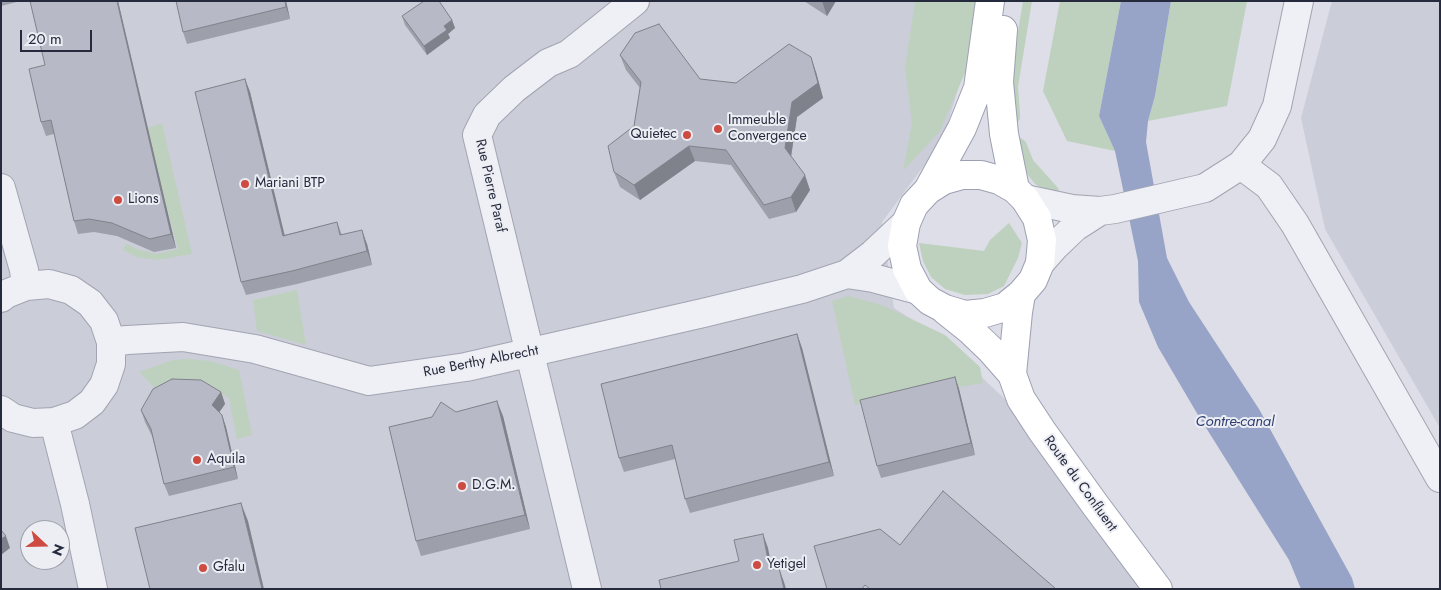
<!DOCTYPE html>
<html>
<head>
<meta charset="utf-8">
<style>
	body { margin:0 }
	#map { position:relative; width:1441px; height:590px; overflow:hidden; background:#dddee7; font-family:Jost,sans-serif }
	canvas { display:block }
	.frame { position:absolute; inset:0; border:2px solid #262a3d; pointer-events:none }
	.north { position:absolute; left:20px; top:520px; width:50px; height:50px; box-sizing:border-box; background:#eceef4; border:1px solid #9da0ab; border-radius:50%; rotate:111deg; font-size:14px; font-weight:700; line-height:20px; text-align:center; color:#262a3d }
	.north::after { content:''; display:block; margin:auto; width:18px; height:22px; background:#cd4b40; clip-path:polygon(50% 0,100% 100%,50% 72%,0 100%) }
	.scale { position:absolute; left:20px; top:30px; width:72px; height:22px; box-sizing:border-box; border:2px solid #262a3d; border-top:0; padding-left:6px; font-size:15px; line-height:18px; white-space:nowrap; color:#262a3d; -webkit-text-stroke:4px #eceef4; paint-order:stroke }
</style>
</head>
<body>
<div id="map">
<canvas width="1441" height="590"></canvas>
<div class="frame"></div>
<div class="north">N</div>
<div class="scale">20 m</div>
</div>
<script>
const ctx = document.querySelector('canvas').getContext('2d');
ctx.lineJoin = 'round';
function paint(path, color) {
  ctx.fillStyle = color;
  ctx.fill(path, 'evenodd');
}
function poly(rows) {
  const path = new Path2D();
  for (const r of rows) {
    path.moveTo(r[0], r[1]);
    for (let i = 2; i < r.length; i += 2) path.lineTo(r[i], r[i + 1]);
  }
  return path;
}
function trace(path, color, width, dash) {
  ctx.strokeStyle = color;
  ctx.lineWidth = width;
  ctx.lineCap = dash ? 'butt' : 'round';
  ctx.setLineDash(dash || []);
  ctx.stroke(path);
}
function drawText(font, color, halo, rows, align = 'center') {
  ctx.font = font + ' Jost,sans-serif';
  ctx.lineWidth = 4;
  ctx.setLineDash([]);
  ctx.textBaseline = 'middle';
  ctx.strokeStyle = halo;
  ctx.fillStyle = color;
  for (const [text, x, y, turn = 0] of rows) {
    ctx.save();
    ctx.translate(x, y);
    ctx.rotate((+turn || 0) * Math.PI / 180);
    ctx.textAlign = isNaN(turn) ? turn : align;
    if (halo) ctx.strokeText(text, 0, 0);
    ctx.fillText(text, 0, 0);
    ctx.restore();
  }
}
const built = poly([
	[1,1,972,1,967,58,943,140,882,222,894,308,938,336,1008,402,1141,589,1,589],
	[30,530,60,530,60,560,30,560],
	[1332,1,1440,1,1440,428,1325,229,1301,118]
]);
const green = poly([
	[915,1,979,1,974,52,940,131,903,171,912,123,905,69],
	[1023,1,1032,1,1018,87,1020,114,1020,119,1017,123,1009,86],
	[1060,1,1121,1,1099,116,1115,151,1067,141,1043,91],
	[1171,1,1247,1,1227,106,1148,121,1155,96],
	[162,123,192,254,157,260,137,257,123,250,126,244,137,249,156,254,178,249,146,129],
	[1021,138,1026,142,1033,160,1058,188,1061,198,1047,192,1035,184,1028,175,1015,139],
	[1009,223,1022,243,1018,258,1004,286,988,294,965,295,945,289,931,277,923,261,919,243,984,251,990,240],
	[297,290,306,345,257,331,253,300],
	[848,296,882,305,945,335,980,367,983,383,855,405,832,301],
	[188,359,210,361,239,370,252,435,237,439,229,398,209,386,160,393,139,372,173,360]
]);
const water = poly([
	[1121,1,1171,1,1155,96,1148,121,1146,142,1167,258,1189,302,1259,409,1352,578,1355,589,1301,589,1289,560,1198,415,1158,347,1139,302,1138,261,1115,151,1099,116]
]);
const minor = poly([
	[1241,165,1269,186,1295,224,1440,478],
	[1,188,24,270,26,286],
	[1025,199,1072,209,1100,211,1115,209,1205,188,1241,165,1262,139,1277,106,1299,1],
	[1040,263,1055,246,1075,227,1100,211],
	[847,274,873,278,918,290],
	[1,298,6,294,26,286,49,284,71,290,90,303,104,321,111,342,111,364,104,385,92,402,75,415,54,422,33,423,13,418,1,410],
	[111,342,127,340,183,337,255,349,369,381,466,367,703,313,802,289,847,274,873,254,906,223],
	[54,422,75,504,93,589],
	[587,589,477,135,487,115,514,89,548,63,569,54,635,1]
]);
const primary = poly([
	[1003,30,999,82,1004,134,1015,189],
	[928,190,944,180,962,175,981,175,999,180,1015,189,1025,199,1037,218,1042,240,1040,263,1033,280,1021,294,1005,307,985,313,965,315,945,309,930,301,918,290,907,269,902,246,906,223,914,205,928,190,962,128,978,88,990,1],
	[945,310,970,330,990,349,1012,374,1021,399,1042,431,1096,506,1158,589],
	[1012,374,1018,312,1021,294]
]);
const wall = poly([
	[1,1,21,1,1,6],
	[118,1,176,248,154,252,117,236,94,232,78,234,74,221,54,134,46,136,41,122,45,65],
	[176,1,286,1,290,19,187,44,183,32],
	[804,1,836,1,827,16],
	[402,16,452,20,455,28,448,34,450,38,427,55,405,25],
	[620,55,700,79,736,83,816,72,823,98,797,117,791,157,810,190,796,212,769,219,731,165,695,161,640,200,620,187,614,172,634,126,640,88,626,70],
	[245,79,250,92,284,235,337,222,342,235,367,244,372,265,297,284,246,295,241,282],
	[797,334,802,348,834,476,690,513,685,499,675,459,624,472,619,458,725,353],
	[955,377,959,389,975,455,881,478,877,466],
	[221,392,225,404,219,412,222,415,226,427,238,479,169,496,164,484,152,436,145,422,141,410],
	[456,412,503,416,530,529,421,556,416,541]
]);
const shadedWall = poly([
	[117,1,118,1,176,248,171,234],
	[285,1,286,1,290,19,286,7],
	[822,1,836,1,827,16],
	[452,20,455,28,448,34,450,38,427,55,424,46,444,26],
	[811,57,816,72,823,98,797,117,790,163,785,148,792,102],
	[245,79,250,92,288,249,283,236],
	[689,146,695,161,640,200,634,185],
	[805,175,810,190,796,212,791,197],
	[362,230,367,244,372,265,367,251],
	[797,334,802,348,834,476,829,462],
	[955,377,959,389,975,455,971,443],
	[221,392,225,404,216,417,212,405],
	[497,401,503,416,530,529,525,515],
	[222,415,226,427,238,479,234,467],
	[241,503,248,521,264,589,262,589],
	[763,534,768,548,775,584,770,570],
	[6,536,10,548,1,555,1,539],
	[779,568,784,582,786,589,784,589]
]);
const building = poly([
	[30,1,117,1,171,234,150,239,112,223,89,219,74,221,51,120,41,122,29,69,45,65,30,1],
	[176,1,285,1,286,7,183,32,176,1],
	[424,1,439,1,452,20,444,26,447,30,424,46,402,16,424,1],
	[659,24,700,79,736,83,789,44,811,57,818,83,792,102,785,148,805,175,791,197,764,205,726,150,689,146,634,185,614,172,608,146,634,126,641,82,620,55,635,33,659,24],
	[245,79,283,236,337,222,340,235,362,230,367,251,292,271,241,282,195,92,245,79],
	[797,334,829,462,685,499,672,445,619,458,601,384,725,353,797,334],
	[955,377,971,443,877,466,860,400,955,377],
	[172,379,201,380,221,392,212,405,222,415,234,467,164,484,151,429,141,410,153,389,172,379],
	[497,401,525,515,416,541,389,427,432,417,441,402,456,412,497,401],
	[943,491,1056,589,870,589,865,585,862,589,827,589,814,546,880,529,900,545,943,491],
	[241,503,262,589,150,589,135,528,241,503],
	[1,530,6,536,1,539,1,530],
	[763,534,770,570,779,568,784,589,661,589,659,580,739,561,734,540,763,534]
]);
const markers = [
	[718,129,5,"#cd4b40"],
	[687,135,5,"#cd4b40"],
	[245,184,5,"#cd4b40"],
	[118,200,5,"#cd4b40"],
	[197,460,5,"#cd4b40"],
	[462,486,5,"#cd4b40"],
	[757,565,5,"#cd4b40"],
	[203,568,5,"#cd4b40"]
];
const poiNames = [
	["Immeuble",728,121],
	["Convergence",728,137],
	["Quietec",677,135,"right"],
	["Mariani BTP",255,184],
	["Lions",128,200],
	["Aquila",207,460],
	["D.G.M.",472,486],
	["Yetigel",767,565],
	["Gfalu",213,568]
];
const streetNames = [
	["Rue Pierre Paraf",490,186,77],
	["Rue Berthy Albrecht",481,362,-11],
	["Route du Confluent",1080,484,54]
];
const waterNames = [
	["Contre-canal",1235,422]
];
paint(built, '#cbcdd9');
paint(green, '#bed1be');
paint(water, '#97a4c7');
trace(minor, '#a2a4b1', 30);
trace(primary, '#9ca0b2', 30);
trace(minor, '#eff0f5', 28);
trace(primary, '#fff', 28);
paint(wall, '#9d9faa');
paint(shadedWall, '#80828b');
paint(building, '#b7b9c6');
trace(building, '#80828b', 1);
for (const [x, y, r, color] of markers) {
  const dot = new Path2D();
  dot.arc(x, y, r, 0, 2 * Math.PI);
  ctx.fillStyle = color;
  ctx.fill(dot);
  trace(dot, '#eceef4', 2);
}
drawText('14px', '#262a3d', '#eceef4', poiNames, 'left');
drawText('14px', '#262a3d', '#eceef4', streetNames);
drawText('italic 15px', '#313f71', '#eceef4', waterNames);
</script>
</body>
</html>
